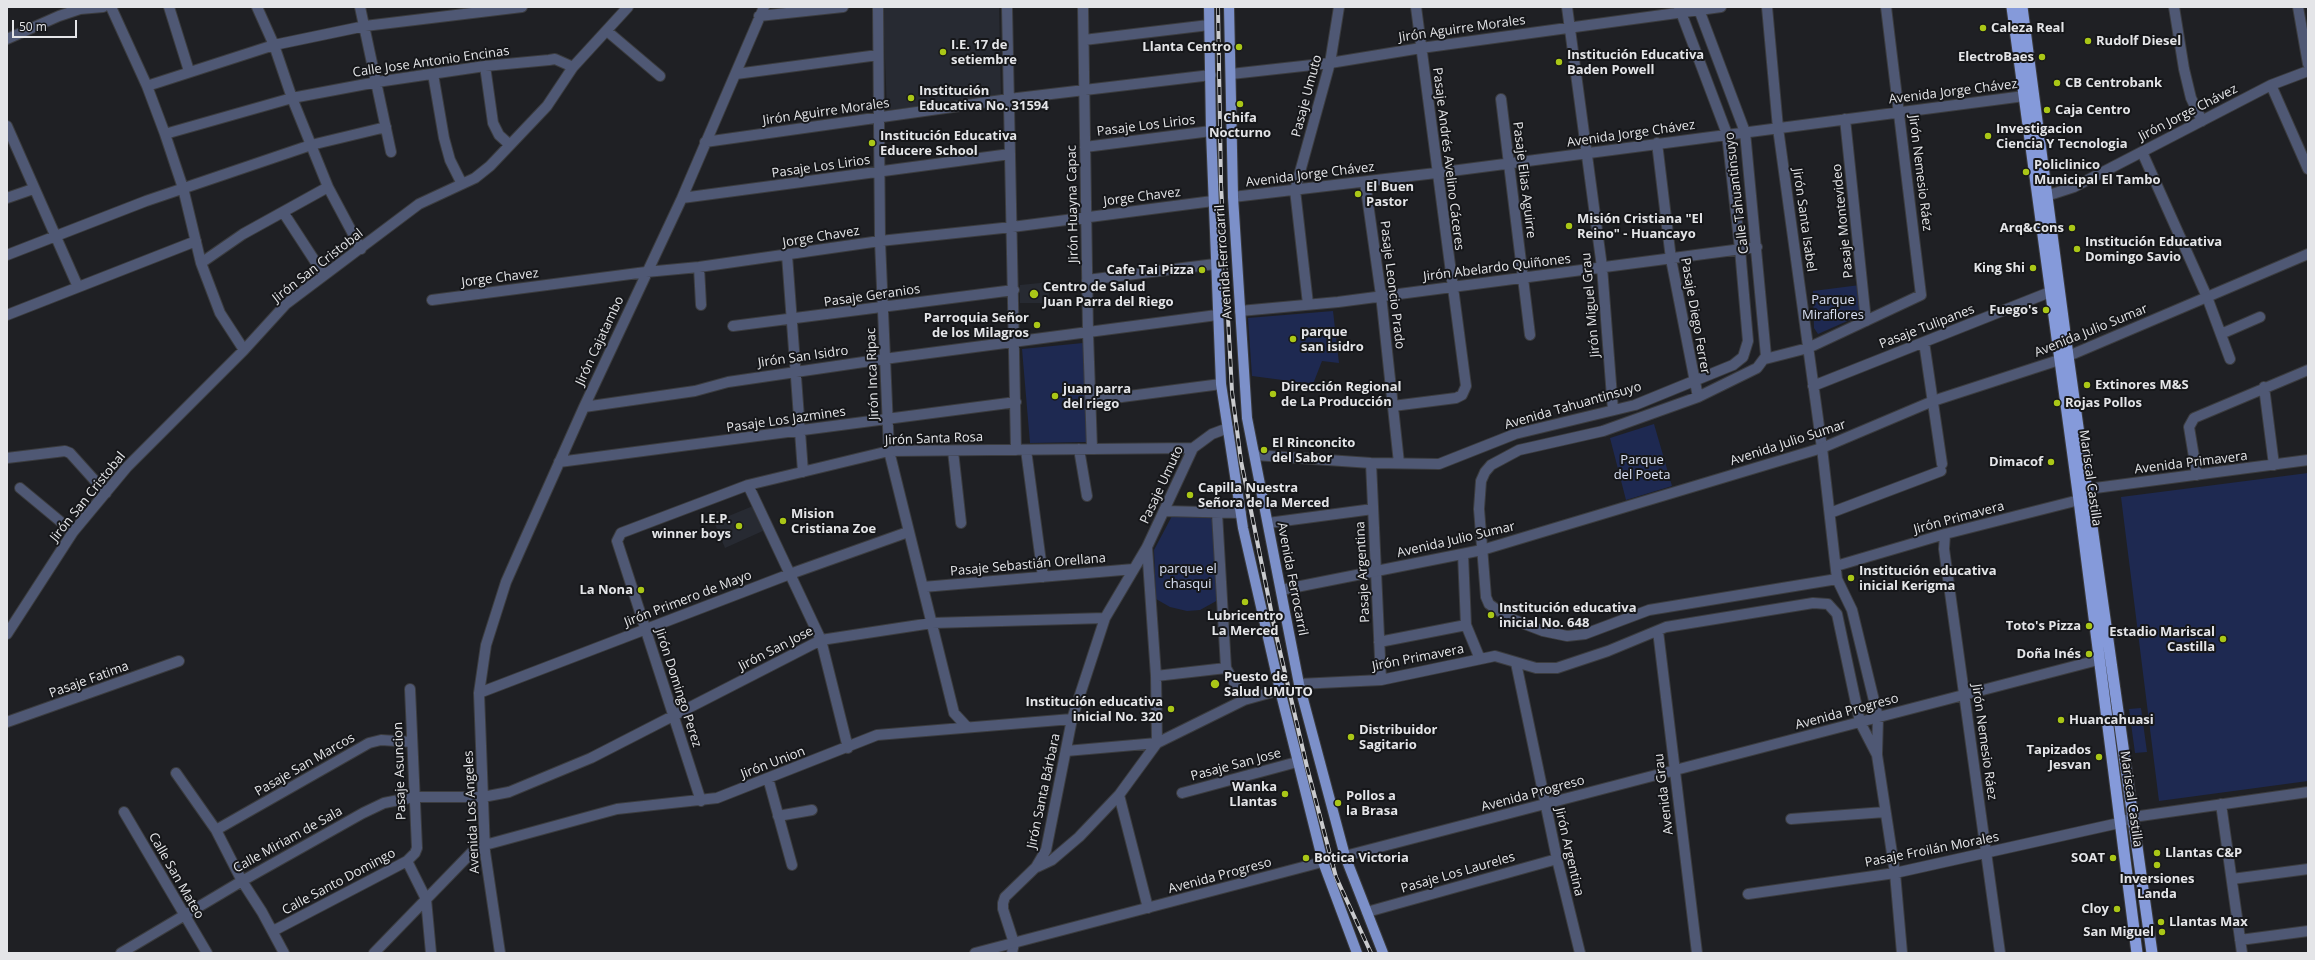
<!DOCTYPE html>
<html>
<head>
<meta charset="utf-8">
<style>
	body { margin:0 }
	#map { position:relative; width:2315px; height:960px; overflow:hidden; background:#1f2024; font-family:"Open Sans",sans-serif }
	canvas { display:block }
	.frame { position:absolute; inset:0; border:8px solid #e4e5e8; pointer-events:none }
	.scale { position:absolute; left:12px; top:20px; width:65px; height:18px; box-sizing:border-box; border:2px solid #e4e5e8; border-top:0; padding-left:5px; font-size:12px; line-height:14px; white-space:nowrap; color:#e4e5e8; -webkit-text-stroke:3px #16171a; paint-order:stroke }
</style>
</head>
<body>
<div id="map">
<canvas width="2315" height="960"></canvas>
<div class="frame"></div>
<div class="scale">50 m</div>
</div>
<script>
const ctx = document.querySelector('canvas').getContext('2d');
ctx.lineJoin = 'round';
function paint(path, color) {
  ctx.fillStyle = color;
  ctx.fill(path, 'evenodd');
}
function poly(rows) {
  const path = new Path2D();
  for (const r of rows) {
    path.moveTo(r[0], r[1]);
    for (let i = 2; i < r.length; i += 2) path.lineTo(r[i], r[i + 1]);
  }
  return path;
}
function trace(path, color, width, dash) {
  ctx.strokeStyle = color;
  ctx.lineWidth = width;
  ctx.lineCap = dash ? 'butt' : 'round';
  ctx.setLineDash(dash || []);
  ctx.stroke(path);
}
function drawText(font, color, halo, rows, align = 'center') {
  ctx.font = font + ' "Open Sans",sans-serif';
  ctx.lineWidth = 4;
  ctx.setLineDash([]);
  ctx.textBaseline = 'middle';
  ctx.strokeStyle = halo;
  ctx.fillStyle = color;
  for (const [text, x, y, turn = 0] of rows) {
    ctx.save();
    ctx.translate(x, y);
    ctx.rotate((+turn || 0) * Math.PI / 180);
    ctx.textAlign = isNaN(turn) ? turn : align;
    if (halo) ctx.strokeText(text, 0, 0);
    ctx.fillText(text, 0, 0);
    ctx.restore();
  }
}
const built = poly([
	[894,7,999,7,1001,96,887,110,883,8],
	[1050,282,1048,303,1020,303,1020,285],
	[753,506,765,530,725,548,714,522]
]);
const green = poly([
	[1860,285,1863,314,1818,334,1814,328,1813,291],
	[1333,311,1339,363,1322,361,1313,384,1252,376,1248,318],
	[1083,343,1087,442,1030,443,1022,349],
	[1654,424,1672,486,1626,500,1610,438],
	[2308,473,2308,781,2159,801,2121,497],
	[1172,516,1210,517,1215,522,1218,600,1200,610,1187,611,1170,607,1156,599,1154,550],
	[2141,708,2147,752,2135,753,2129,709]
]);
const minor = poly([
	[111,7,147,86,165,134,183,188,201,263,220,313,244,350],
	[169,7,189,71],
	[257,7,274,45,292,98,328,187,361,249],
	[360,7,391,152],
	[878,7,880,241,889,451,954,713,967,727],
	[1007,7,1016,450],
	[1083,7,1088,333,1092,449],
	[1567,7,1602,267,1613,410],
	[1698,7,1745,132,1766,356,1757,368,1698,397,1603,431,1519,450,1491,465,1485,472,1481,481,1479,509,1486,597,1489,604,1509,618,1543,631,1567,636,1585,634,1649,610,1837,579],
	[1767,7,1778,128,1822,448,1837,579,1852,610,1878,717,1877,754],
	[2174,7,2184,69,2191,98,2202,121],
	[2298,7,2308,64],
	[759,16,843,7],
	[607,31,660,76],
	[7,39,59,16,80,9,103,7],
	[1084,40,1209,25],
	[485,66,493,123,499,135,510,145],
	[433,74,444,138,450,160,462,184],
	[736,74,878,55],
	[1231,74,1330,63,1421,48,1721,7],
	[2271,85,2308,169],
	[147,86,274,45,365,26,522,7],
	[1501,99,1530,335],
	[1845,119,1866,321],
	[7,126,78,287],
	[165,134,292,98,377,82,485,66,549,60,555,59,573,67],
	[705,142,1009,99,1211,75],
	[1657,143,1671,259,1698,397],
	[1085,147,1211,131],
	[2142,152,2207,297,2230,359],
	[1365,182,1381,295,1399,463],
	[1233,197,1436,173,2032,95],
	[7,198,33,189],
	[682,198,1010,154],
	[2040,198,2074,187,2271,85,2308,71],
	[283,212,324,275],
	[7,255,146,201,311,145,386,127],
	[787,255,803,472],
	[201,263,243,234,328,187],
	[699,267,701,305],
	[1087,280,1215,264],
	[432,300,646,272,699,267,880,241,1012,227,1213,201],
	[1308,304,1295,190,1330,63,1339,7],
	[1240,311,1338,302,1757,247],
	[7,315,196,241],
	[733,326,1014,290],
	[2221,334,2260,317],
	[1924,342,1942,464],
	[1765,359,1808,348,1921,295,1886,7],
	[1813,386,2050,292],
	[2264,387,2274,465],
	[1091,401,1221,384],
	[1393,406,1456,398,1462,395,1466,386,1416,7],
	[584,407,695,391,728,382,884,359,1217,315],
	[1079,449,1087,496],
	[1026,450,1043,577],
	[953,451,961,523],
	[1255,455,1371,463,1439,464,1515,434,1635,405,1733,365,1743,357,1748,341,1740,249,1727,134,1679,7],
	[7,458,65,451,70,453,106,493],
	[559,462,1016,402],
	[1371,463,1381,680],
	[2197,475,2189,427,2194,418,2308,370],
	[748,485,821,640,848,748],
	[20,488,73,532],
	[2080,490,2308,460],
	[1165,511,1241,513],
	[1217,513,1226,668,1244,700],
	[1830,513,1941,471],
	[1268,523,1373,509],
	[1945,534,1944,549,2000,953],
	[1463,554,1466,625,1480,659],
	[1836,566,1945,534,2087,498],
	[923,587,1134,569],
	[1658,631,1697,953],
	[7,634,73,532,127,467,244,350,286,304,419,204,475,178,490,166,547,106,573,67,628,7],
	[1379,642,1466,625],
	[1516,663,1557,859,1580,953],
	[1156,676,1226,668],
	[1299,684,1381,680,1495,656,1536,668,1557,668,1608,651,1666,627,1813,603,1828,604,1837,614,1860,722,1877,755,1895,873,1902,953],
	[479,693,790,574,908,532],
	[7,722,179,661],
	[1066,751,1157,743,1156,676,1147,547],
	[176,773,216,830,242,881,262,912,284,953],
	[768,778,792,865],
	[1182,793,1297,762],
	[1119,795,1148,908],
	[701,801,617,541,621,533,748,485,889,451,1193,448],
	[2221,804,2242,953],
	[124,812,207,953],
	[778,816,812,810],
	[1791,819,1885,812],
	[216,830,369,743,381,740,412,742],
	[1345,856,2098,660],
	[407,861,426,899,431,953],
	[1037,867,1052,860,1079,837,1119,795,1157,743,1244,700,1280,690],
	[2232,879,2308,869],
	[1748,894,1895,873,2119,823,2133,817,2308,792],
	[1367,912,1557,859],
	[273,931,407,861,415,853,417,848,410,689],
	[2240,940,2308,931],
	[121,953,242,881,363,813,384,803,414,797,483,797,509,792,591,758,821,640,932,623,1105,618],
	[374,953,472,852,485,845,617,809,717,798,877,735,1072,719],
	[500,953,485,852,479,693,486,645,506,582,521,548,584,407,682,198,764,7],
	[1012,953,1014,943,1003,909,1003,903,1005,897,1036,867,1046,850,1072,719,1105,618,1147,547,1193,448,1212,434,1228,428]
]);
const tertiary = poly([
	[1281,590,1482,550,1822,448,1933,401,2059,360,2308,254],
	[975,953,1345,856]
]);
const primary = poly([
	[1209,7,1211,131,1221,384,1243,528,1280,690,1323,862,1357,953],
	[1229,7,1233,197,1247,418,1299,684,1345,856,1383,953]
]);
const trunk = poly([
	[2012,7,2079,500,2137,953],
	[2022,7,2068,356,2152,953]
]);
const rail = poly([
	[1218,7,1221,185,1232,392,1241,461,1275,630,1307,767,1336,877,1371,953]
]);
const markers = [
	[1983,28,4,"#aac717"],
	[2088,41,4,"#aac717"],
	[1239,47,4,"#aac717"],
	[943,52,4,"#aac717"],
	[2042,57,4,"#aac717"],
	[1559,62,4,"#aac717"],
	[2057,83,4,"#aac717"],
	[911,98,4,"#aac717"],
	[1240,104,4,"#aac717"],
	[2047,110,4,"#aac717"],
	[1988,136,4,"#aac717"],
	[872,143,4,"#aac717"],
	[2026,172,4,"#aac717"],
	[1358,194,4,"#aac717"],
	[1569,226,4,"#aac717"],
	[2072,228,4,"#aac717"],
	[2077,249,4,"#aac717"],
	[2033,268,4,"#aac717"],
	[1202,270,4,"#aac717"],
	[1034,294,5,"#aac717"],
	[2046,310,4,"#aac717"],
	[1037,325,4,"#aac717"],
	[1293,339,4,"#aac717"],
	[2087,385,4,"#aac717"],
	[1273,394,4,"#aac717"],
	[1055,396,4,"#aac717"],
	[2057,403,4,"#aac717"],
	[1264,450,4,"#aac717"],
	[2051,462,4,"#aac717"],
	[1190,495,4,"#aac717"],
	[783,521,4,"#aac717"],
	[739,526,4,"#aac717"],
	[1851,578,4,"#aac717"],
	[641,590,4,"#aac717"],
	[1245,602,4,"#aac717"],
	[1491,615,4,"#aac717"],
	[2089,626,4,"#aac717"],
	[2223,639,4,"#aac717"],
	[2089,654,4,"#aac717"],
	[1215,684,5,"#aac717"],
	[1171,709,4,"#aac717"],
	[2061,720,4,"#aac717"],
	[1351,737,4,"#aac717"],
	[2099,757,4,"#aac717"],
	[1285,794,4,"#aac717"],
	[1338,803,4,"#aac717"],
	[2157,853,4,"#aac717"],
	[1306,858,4,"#aac717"],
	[2113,858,4,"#aac717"],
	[2157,865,4,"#aac717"],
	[2117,909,4,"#aac717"],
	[2161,922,4,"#aac717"],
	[2162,932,4,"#aac717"]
];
const poiNames = [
	["Caleza Real",1991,28],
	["Rudolf Diesel",2096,41],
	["I.E. 17 de",951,45],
	["setiembre",951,60],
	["Llanta Centro",1231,47,"right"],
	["Institución Educativa",1567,55],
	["Baden Powell",1567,70],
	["ElectroBaes",2034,57,"right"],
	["CB Centrobank",2065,83],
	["Institución",919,91],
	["Educativa No. 31594",919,106],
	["Caja Centro",2055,110],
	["Chifa",1240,118,"center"],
	["Nocturno",1240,133,"center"],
	["Investigacion",1996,129],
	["Ciencia Y Tecnologia",1996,144],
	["Institución Educativa",880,136],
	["Educere School",880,151],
	["Policlinico",2034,165],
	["Municipal El Tambo",2034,180],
	["El Buen",1366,187],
	["Pastor",1366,202],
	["Misión Cristiana \"El",1577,219],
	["Reino\" - Huancayo",1577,234],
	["Arq&Cons",2064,228,"right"],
	["Institución Educativa",2085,242],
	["Domingo Savio",2085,257],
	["King Shi",2025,268,"right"],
	["Cafe Tai Pizza",1194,270,"right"],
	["Centro de Salud",1043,287],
	["Juan Parra del Riego",1043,302],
	["Fuego's",2038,310,"right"],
	["Parroquia Señor",1029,318,"right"],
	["de los Milagros",1029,333,"right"],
	["parque",1301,332],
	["san isidro",1301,347],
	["Extinores M&S",2095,385],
	["Dirección Regional",1281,387],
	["de La Producción",1281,402],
	["juan parra",1063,389],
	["del riego",1063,404],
	["Rojas Pollos",2065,403],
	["El Rinconcito",1272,443],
	["del Sabor",1272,458],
	["Dimacof",2043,462,"right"],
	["Capilla Nuestra",1198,488],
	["Señora de la Merced",1198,503],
	["Mision",791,514],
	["Cristiana Zoe",791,529],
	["I.E.P.",731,519,"right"],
	["winner boys",731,534,"right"],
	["Institución educativa",1859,571],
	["inicial Kerigma",1859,586],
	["La Nona",633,590,"right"],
	["Institución educativa",1499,608],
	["inicial No. 648",1499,623],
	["Lubricentro",1245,616,"center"],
	["La Merced",1245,631,"center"],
	["Toto's Pizza",2081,626,"right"],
	["Estadio Mariscal",2215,632,"right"],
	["Castilla",2215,647,"right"],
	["Doña Inés",2081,654,"right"],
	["Puesto de",1224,677],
	["Salud UMUTO",1224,692],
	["Institución educativa",1163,702,"right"],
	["inicial No. 320",1163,717,"right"],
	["Huancahuasi",2069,720],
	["Distribuidor",1359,730],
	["Sagitario",1359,745],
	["Tapizados",2091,750,"right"],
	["Jesvan",2091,765,"right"],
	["Wanka",1277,787,"right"],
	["Llantas",1277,802,"right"],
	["Pollos a",1346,796],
	["la Brasa",1346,811],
	["Llantas C&P",2165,853],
	["Botica Victoria",1314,858],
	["SOAT",2105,858,"right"],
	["Inversiones",2157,879,"center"],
	["Landa",2157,894,"center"],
	["Cloy",2109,909,"right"],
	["Llantas Max",2169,922],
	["San Miguel",2154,932,"right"]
];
const streetNames = [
	["Jirón Aguirre Morales",1462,29,-8],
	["Calle Jose Antonio Encinas",431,62,-8],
	["Avenida Jorge Chávez",1953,92,-7],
	["Pasaje Umuto",1307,96,-75],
	["Jirón Aguirre Morales",826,112,-8],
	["Jirón Jorge Chávez",2188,113,-27],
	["Pasaje Los Lirios",1146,126,-7],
	["Avenida Jorge Chávez",1631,134,-8],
	["Pasaje Andrés Avelino Cáceres",1448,159,83],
	["Pasaje Los Lirios",821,167,-8],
	["Jirón Nemesio Ráez",1920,173,83],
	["Avenida Jorge Chávez",1310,175,-7],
	["Pasaje Elias Aguirre",1524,180,83],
	["Calle Tahuantinsuyo",1737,193,-97],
	["Jorge Chavez",1142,197,-7],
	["Jirón Huayna Capac",1073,204,-91],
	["Jirón Santa Isabel",1804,220,82],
	["Pasaje Montevideo",1843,221,-96],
	["Jorge Chavez",821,237,-9],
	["Avenida Ferrocarril",1224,262,-94],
	["Jirón San Cristobal",318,266,-38],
	["Jirón Abelardo Quiñones",1497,268,-7],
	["Jorge Chavez",500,278,-7],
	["Pasaje Leoncio Prado",1392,285,83],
	["Pasaje Geranios",872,296,-8],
	["Jirón Miguel Grau",1591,305,-95],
	["Pasaje Diego Ferrer",1695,316,80],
	["Pasaje Tulipanes",1927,327,-21],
	["Avenida Julio Sumar",2091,331,-22],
	["Jirón Cajatambo",600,341,-65],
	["Jirón San Isidro",803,357,-8],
	["Jirón Inca Ripac",873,374,-92],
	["Avenida Tahuantinsuyo",1573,406,-16],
	["Pasaje Los Jazmines",786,420,-8],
	["Jirón Santa Rosa",934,439,-2],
	["Avenida Julio Sumar",1788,443,-18],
	["Avenida Primavera",2191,463,-7],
	["Mariscal Castilla",2090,478,82],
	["Pasaje Umuto",1162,485,-65],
	["Jirón San Cristobal",88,497,-51],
	["Jirón Primavera",1959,518,-15],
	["Avenida Julio Sumar",1456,540,-13],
	["Pasaje Sebastián Orellana",1028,565,-5],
	["Pasaje Argentina",1363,572,-93],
	["Avenida Ferrocarril",1292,579,79],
	["Jirón Primero de Mayo",688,599,-21],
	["Jirón San Jose",776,649,-27],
	["Jirón Primavera",1418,658,-11],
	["Pasaje Fatima",89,680,-20],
	["Jirón Domingo Perez",678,688,72],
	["Avenida Progreso",1847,712,-15],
	["Jirón Nemesio Ráez",1984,742,82],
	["Jirón Union",773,763,-21],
	["Pasaje San Marcos",305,765,-30],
	["Pasaje San Jose",1236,765,-15],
	["Pasaje Asuncion",400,771,-92],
	["Jirón Santa Bárbara",1044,791,-78],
	["Avenida Progreso",1533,794,-15],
	["Avenida Grau",1664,794,-97],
	["Mariscal Castilla",2131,799,82],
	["Avenida Los Angeles",472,812,-93],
	["Calle Miriam de Sala",288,840,-29],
	["Pasaje Froilán Morales",1932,850,-11],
	["Jirón Argentina",1569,852,77],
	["Pasaje Los Laureles",1458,873,-16],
	["Calle San Mateo",176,876,60],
	["Avenida Progreso",1220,876,-15],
	["Calle Santo Domingo",339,882,-28]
];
const parkNames = [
	["Parque",1833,300],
	["Miraflores",1833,315],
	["Parque",1642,460],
	["del Poeta",1642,475],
	["parque el",1188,569],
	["chasqui",1188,584]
];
paint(built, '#272a32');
paint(green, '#1e2951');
trace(minor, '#3b3c3f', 12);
trace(tertiary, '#3b3c3f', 12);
trace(primary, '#3b3c3f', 12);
trace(trunk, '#3b3c3f', 13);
trace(minor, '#4f5874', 10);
trace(tertiary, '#4f5874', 10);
trace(primary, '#7c90c9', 10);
trace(trunk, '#859ada', 11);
trace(rail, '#cacbce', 4);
trace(rail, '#16171a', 2.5, [8]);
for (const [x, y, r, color] of markers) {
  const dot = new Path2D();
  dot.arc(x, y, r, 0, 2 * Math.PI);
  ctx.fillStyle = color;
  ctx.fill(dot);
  trace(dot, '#16171a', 1.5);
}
drawText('bold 13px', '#e4e5e8', '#16171a', poiNames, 'left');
drawText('13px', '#e4e5e8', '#16171a', streetNames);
drawText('13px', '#d9e0f3', '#16171a', parkNames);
</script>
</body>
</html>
